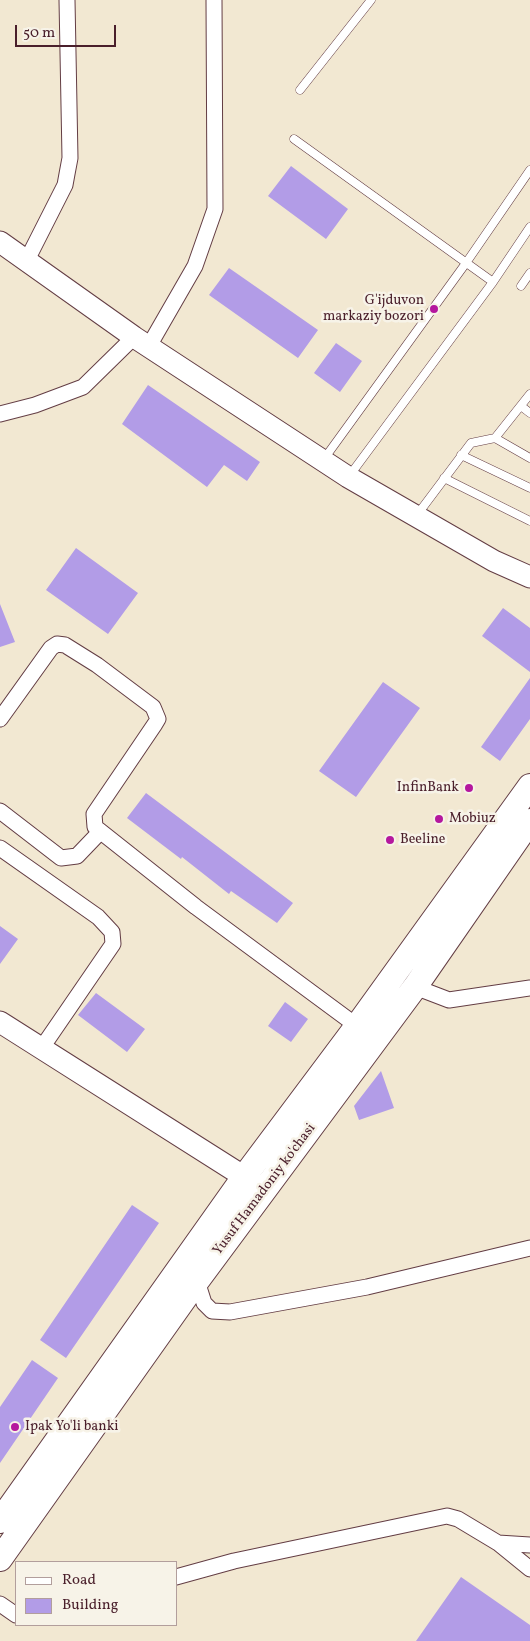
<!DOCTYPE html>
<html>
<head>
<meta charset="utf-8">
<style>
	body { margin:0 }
	#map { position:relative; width:530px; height:1641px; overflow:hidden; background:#f2e8d2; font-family:Vollkorn,serif }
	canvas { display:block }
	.legend { position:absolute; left:15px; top:1561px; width:162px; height:65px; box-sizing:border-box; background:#f7f3e8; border:1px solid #b29e9c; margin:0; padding:6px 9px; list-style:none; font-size:15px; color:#4a1f2b }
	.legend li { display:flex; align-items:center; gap:10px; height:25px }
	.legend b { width:25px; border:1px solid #b29e9c }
	.scale { position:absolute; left:15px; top:25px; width:101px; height:22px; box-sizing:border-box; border:2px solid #4a1f2b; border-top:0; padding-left:6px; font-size:15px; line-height:18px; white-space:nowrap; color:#4a1f2b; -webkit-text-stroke:4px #f7f3e8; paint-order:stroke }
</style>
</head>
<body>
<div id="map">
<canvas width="530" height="1641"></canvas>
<ul class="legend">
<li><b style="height:6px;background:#fff"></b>Road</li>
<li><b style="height:14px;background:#b29ce7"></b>Building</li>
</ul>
<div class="scale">50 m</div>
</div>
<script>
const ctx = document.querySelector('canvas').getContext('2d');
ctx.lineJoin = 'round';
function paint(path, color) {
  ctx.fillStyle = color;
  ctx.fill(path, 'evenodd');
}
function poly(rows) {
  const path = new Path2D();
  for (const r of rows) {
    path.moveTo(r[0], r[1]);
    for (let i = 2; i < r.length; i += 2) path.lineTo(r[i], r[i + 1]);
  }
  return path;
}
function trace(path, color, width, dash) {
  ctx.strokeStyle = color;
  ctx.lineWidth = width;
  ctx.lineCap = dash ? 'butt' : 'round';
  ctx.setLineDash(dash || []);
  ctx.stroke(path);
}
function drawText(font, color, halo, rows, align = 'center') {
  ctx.font = font + ' Vollkorn,serif';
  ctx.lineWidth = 5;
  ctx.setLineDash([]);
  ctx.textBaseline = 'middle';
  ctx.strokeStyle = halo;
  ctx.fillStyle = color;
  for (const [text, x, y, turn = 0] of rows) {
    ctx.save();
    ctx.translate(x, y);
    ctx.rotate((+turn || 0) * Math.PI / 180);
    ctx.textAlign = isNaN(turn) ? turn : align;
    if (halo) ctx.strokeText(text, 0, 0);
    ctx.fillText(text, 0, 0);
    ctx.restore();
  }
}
const building = poly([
	[291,166,348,209,326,239,268,196],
	[229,268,318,330,298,358,209,295],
	[336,343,362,361,340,392,314,373],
	[148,385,260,462,247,481,224,465,207,487,122,424],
	[76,548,138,593,108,634,46,590],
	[0,604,15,642,0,647],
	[503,608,530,628,530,672,482,636],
	[530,678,530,719,500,761,481,747],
	[383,682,420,708,356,797,319,771],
	[146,793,293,903,277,923,231,891,229,894,182,857,181,859,127,818],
	[0,926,18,939,0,964],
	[96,993,145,1029,127,1052,78,1015],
	[285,1002,308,1019,291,1042,268,1026],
	[381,1071,394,1108,359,1120,354,1106],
	[132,1205,159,1223,66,1358,40,1340],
	[32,1360,58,1378,0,1463,0,1407],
	[461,1577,530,1625,530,1641,416,1641]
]);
const lane = poly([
	[300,90,371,0],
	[294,139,493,282],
	[521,286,530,273],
	[521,406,530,413],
	[495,438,530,458],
	[461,455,530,488],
	[324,459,466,263,530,170],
	[350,475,493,282,530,227],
	[444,478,530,521],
	[417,515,471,443,495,438,530,394]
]);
const street = poly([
	[27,260,65,185,67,174,70,158,67,0],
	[149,346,195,266,215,209,214,0],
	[0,414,35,405,83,387,134,337],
	[0,719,51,648,57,644,65,645,97,665,153,707,158,719,155,724,94,814,95,827,196,907,357,1026],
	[0,811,61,858,77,856,100,832],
	[0,848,98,917,112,932,113,944,41,1049],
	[415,987,449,1000,530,988],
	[197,1281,204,1303,212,1311,230,1312,367,1287,530,1248],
	[498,1543,530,1569],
	[176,1577,234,1561,447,1516,458,1519,498,1543,530,1545],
	[0,1604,16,1615]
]);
const secondary = poly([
	[0,242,134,337,348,477,494,561,530,577],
	[0,1022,265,1190]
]);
const primary = poly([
	[0,1521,244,1177,357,1026,530,786],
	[0,1559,197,1281,415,987,530,821]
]);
const markers = [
	[434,309,5,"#b5179e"],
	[469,788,5,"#b5179e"],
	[439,819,5,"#b5179e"],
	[390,840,5,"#b5179e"],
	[15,1427,5,"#b5179e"]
];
const poiNames = [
	["G'ijduvon",424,301,"right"],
	["markaziy bozori",424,317,"right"],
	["InfinBank",459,788,"right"],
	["Mobiuz",449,819],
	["Beeline",400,840],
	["Ipak Yo'li banki",25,1427]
];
const streetNames = [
	["Yusuf Hamadoniy ko'chasi",265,1190,-53]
];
paint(building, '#b29ce7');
trace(lane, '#633d44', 9);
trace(street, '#633d44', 17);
trace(secondary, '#633d44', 23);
trace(primary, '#633d44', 26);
trace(lane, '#fff', 8);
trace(street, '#fff', 15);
trace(secondary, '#fff', 21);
trace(primary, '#fff', 24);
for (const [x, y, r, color] of markers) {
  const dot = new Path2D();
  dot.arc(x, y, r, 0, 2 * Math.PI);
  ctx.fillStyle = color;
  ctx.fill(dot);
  trace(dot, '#f7f3e8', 2);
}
drawText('14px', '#4a1f2b', '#f7f3e8', poiNames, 'left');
drawText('14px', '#4a1f2b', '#f7f3e8', streetNames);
</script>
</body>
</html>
